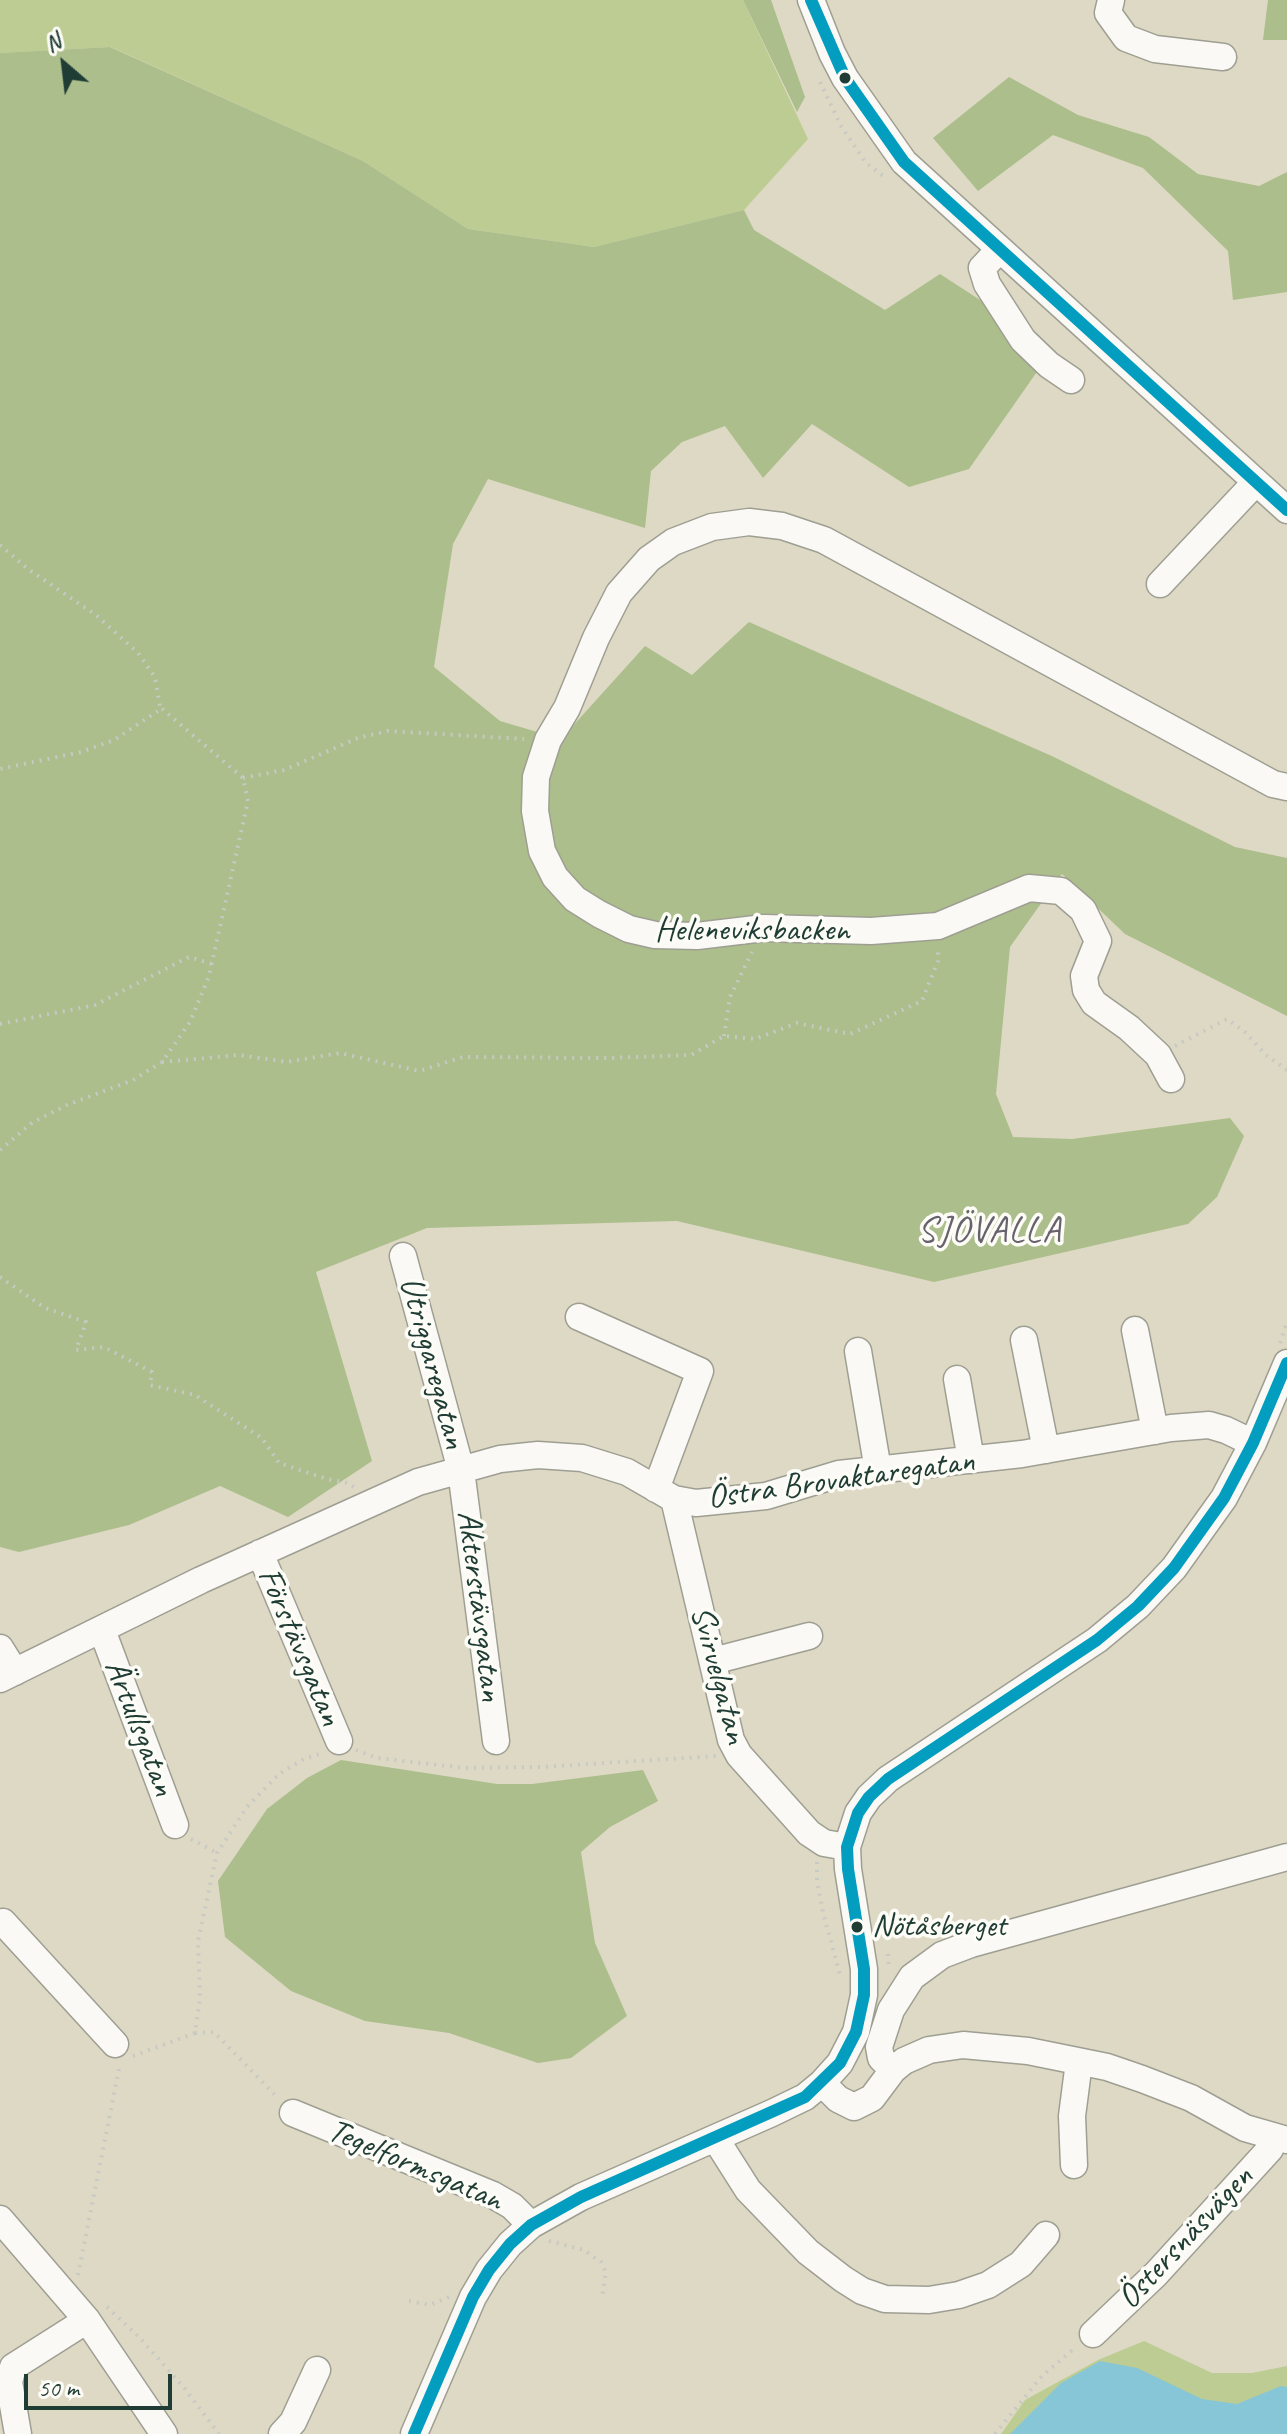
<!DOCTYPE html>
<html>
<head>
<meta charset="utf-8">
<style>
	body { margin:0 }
	#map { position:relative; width:1287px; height:2434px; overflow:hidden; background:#ded9c4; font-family:Caveat,sans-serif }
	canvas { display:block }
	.north { position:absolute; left:24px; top:24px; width:80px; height:80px; -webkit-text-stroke:6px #fdfcf7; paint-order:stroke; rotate:332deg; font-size:22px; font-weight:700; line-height:32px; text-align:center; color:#1f3d34 }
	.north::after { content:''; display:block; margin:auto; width:28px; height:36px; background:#1f3d34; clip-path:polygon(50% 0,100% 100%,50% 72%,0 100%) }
	.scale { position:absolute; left:24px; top:2374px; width:148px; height:36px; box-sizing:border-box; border:4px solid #1f3d34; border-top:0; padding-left:10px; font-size:24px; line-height:28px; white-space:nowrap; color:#1f3d34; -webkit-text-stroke:6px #fdfcf7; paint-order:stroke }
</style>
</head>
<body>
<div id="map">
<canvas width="1287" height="2434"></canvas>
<div class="north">N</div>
<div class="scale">50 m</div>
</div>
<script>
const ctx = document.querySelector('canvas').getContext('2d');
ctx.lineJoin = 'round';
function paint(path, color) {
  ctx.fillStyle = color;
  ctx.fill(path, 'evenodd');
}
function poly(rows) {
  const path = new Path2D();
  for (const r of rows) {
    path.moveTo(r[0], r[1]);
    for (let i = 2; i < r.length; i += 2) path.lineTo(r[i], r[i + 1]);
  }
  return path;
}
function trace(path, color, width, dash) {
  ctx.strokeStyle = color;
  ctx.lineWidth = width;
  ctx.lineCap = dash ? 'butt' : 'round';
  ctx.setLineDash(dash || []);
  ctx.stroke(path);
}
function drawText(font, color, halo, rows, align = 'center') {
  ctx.font = font + ' Caveat,sans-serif';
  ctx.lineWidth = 7;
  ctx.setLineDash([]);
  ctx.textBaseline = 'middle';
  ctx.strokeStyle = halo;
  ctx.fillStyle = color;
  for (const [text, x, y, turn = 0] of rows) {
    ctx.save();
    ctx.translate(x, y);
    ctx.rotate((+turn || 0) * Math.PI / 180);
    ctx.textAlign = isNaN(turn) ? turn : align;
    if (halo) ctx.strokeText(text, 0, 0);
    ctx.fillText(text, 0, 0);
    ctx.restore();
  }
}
const green = poly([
	[0,0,743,0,808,139,744,210,594,247,468,229,363,161,111,47,0,53],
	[1144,2341,1212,2373,1252,2373,1287,2366,1287,2434,1001,2434,1025,2400,1098,2360]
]);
const forest = poly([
	[743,0,771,0,805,97,797,112],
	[1268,0,1287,0,1287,40,1263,40],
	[110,47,363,161,468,229,594,247,744,210,754,230,885,310,940,274,1014,322,1048,356,969,469,909,487,812,424,763,478,725,426,682,442,651,471,645,528,488,479,453,544,434,667,500,721,561,739,645,646,692,675,749,622,1054,757,1235,847,1287,858,1287,1016,1125,934,1062,874,1010,947,996,1094,1013,1137,1072,1139,1230,1118,1244,1136,1217,1197,1188,1224,934,1282,677,1221,427,1228,316,1272,372,1461,288,1517,220,1486,129,1525,19,1552,0,1547,0,53],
	[1009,77,1078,115,1149,137,1198,174,1259,186,1287,172,1287,292,1233,300,1228,251,1143,168,1053,135,978,191,933,138],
	[341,1760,497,1784,532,1784,643,1770,658,1801,610,1827,581,1852,595,1943,627,2016,571,2058,538,2063,449,2033,365,2021,291,1991,225,1937,218,1881,267,1809,307,1778]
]);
const water = poly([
	[1100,2361,1137,2368,1202,2399,1237,2404,1281,2386,1287,2387,1287,2434,1010,2434,1061,2383]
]);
const path = poly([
	[820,82,841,126,866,163,886,178],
	[0,545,28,569,96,615,138,653,155,677,160,707,158,711,114,740,81,752,0,769],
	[243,778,284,770,358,738,388,731,524,739],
	[0,1024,95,1005,189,957,212,964],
	[724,1036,730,997,752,952],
	[1175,1046,1227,1019,1245,1032,1266,1055,1287,1070],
	[162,1062,239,1055,287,1062,340,1053,419,1071,463,1057,609,1058,691,1055,724,1036,755,1039,797,1023,850,1034,922,1001,938,961,938,949],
	[0,1150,33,1122,67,1105,133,1080,162,1062,190,1022,209,976,248,801,243,778,160,707],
	[0,1277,45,1308,86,1322,76,1350,104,1347,152,1372,150,1385,195,1395,262,1438,279,1463,327,1479,348,1483,354,1487],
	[1280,1343,1287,1322],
	[356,1750,377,1758,465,1768,541,1767,717,1756],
	[191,1839,217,1853],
	[817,1862,817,1881,823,1912,840,1975],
	[888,1954,889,1969],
	[195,2033,214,2032,277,2097],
	[133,2056,195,2033,200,1999,198,1941,217,1853,247,1807,279,1774,304,1759,323,1753],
	[549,2241,584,2250,601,2262,606,2272,602,2298],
	[78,2275,120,2064],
	[409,2301,430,2305,449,2297],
	[107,2307,140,2338,185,2389,219,2434],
	[995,2434,1042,2376,1075,2348]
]);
const minor = poly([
	[811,0,832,53,845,78,904,162,1287,510],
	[1111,0,1108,13,1126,38,1155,49,1223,57],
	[999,250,982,268,987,284,1023,340,1049,365,1071,380],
	[1160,584,1256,482],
	[1171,1079,1158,1055,1129,1028,1094,1003,1086,990,1084,976,1098,941,1083,910,1061,891,1029,888,938,926,871,931,764,928,697,936,655,935,629,929,599,914,575,899,555,877,542,851,535,811,536,777,548,740,567,708,596,638,619,593,649,559,673,542,712,527,749,522,782,526,824,540,1273,784,1287,787],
	[403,1256,461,1470,496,1741],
	[579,1317,700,1371,656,1489],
	[1135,1330,1155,1431],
	[1024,1340,1046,1450],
	[858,1351,878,1470],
	[957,1379,971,1460],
	[674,1499,731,1740,739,1755,809,1833,824,1843,847,1847],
	[260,1553,339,1741],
	[102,1630,175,1825],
	[0,1648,15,1672],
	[713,1661,809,1636],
	[0,1679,201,1580,418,1482,500,1459,538,1455,582,1458,627,1472,674,1499,696,1503,766,1496,839,1474,1022,1454,1171,1428,1209,1425,1226,1430,1253,1443],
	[3,1922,115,2044],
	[893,2070,881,2058,879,2047,891,2010,912,1977,942,1955,971,1944,1287,1857],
	[822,2083,838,2099,854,2107,872,2098,893,2070,904,2061,929,2050,963,2045,1028,2051,1107,2067,1142,2079,1191,2098,1245,2128,1287,2140],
	[293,2113,493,2195,512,2206,531,2225],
	[715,2138,748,2190,808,2252,843,2279,862,2291,885,2299,929,2300,959,2295,988,2285,1021,2264,1046,2235],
	[1074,2165,1072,2116,1079,2062],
	[0,2219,87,2320,164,2434],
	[1093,2334,1156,2274,1270,2149,1275,2137],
	[18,2434,9,2382,13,2367,87,2320],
	[282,2434,293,2422,317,2370],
	[414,2434,473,2297,489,2270,510,2244,531,2225,581,2197,772,2113,805,2097,822,2083,840,2063,856,2032,864,1995,864,1969,848,1869,847,1847,858,1813,869,1797,888,1779,1097,1640,1138,1606,1174,1568,1224,1498,1253,1443,1287,1363]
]);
const bus1 = poly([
	[811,0,845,78,904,162,1287,510],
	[414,2434,473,2297,489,2270,510,2244,531,2225,581,2197,805,2097,840,2063,856,2032,864,1995,864,1969,848,1869,847,1847,858,1813,869,1797,888,1779,1097,1640,1138,1606,1174,1568,1224,1498,1253,1443,1287,1363]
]);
const markers = [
	[845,78,7,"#1f3d34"],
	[857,1927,7,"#1f3d34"]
];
const busNames = [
	["Nötåsberget",872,1927]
];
const streetNames = [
	["Heleneviksbacken",752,931],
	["Utriggaregatan",432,1363,75],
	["Östra Brovaktaregatan",841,1480,-8],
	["Akterstävsgatan",479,1606,83],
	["Förstävsgatan",299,1647,67],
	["Svirvelgatan",718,1675,75],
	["Ärtullsgatan",139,1728,69],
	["Tegelformsgatan",415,2166,23],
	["Östersnäsvägen",1186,2238,-47]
];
const neighbourhoodNames = [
	["SJÖVALLA",990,1232]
];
paint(green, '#bdcc92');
paint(forest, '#abbe8b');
paint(water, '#86c6d7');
trace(minor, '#9e9f92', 29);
trace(path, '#c7c9c3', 4, [2, 6]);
trace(minor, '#faf9f6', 26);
trace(bus1, '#039ebf', 12);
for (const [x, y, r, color] of markers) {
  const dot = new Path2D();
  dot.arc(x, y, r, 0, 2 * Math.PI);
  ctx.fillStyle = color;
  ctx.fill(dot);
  trace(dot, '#fdfcf7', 3);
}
drawText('32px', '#1f3d34', '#fdfcf7', busNames, 'left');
drawText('34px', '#1f3d34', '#fdfcf7', streetNames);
ctx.letterSpacing = '2px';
drawText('36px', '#67636d', '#fdfcf7', neighbourhoodNames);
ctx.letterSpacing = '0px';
</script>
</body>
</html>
